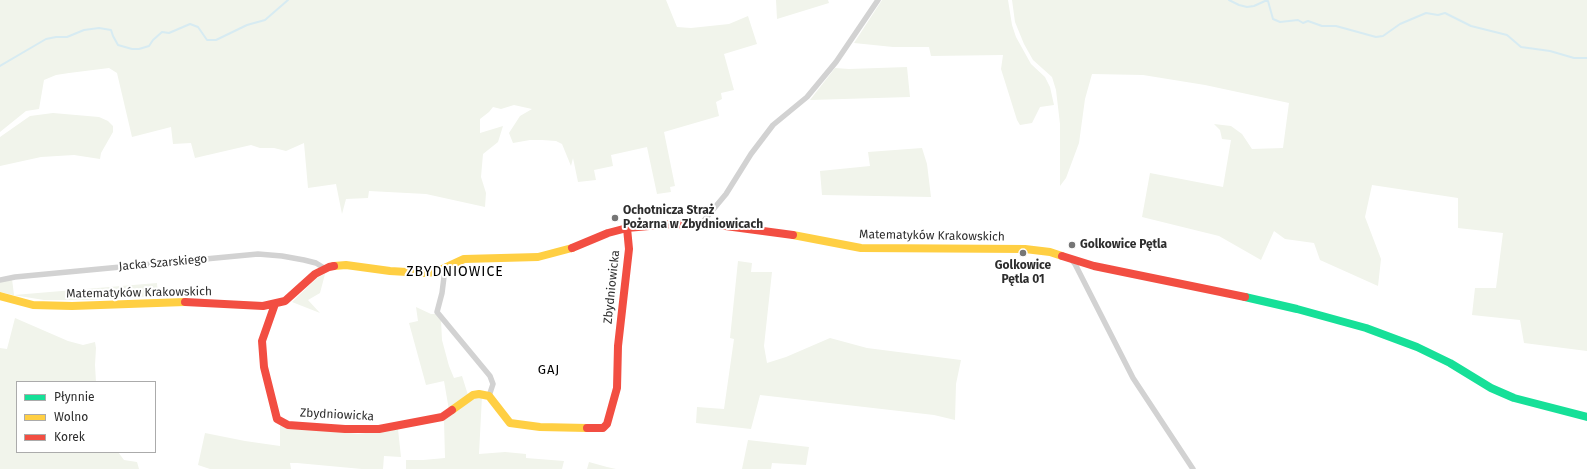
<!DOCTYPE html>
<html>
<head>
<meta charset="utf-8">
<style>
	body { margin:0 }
	#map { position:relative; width:1587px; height:469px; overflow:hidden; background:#fff; font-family:"Fira Sans",sans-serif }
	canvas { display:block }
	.legend { position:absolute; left:16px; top:381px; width:140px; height:72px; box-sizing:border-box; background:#fff; border:1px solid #ababab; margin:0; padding:5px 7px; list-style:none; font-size:12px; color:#2d2d2d }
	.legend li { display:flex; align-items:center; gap:8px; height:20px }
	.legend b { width:20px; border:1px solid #ababab }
</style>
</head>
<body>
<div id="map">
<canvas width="1587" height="469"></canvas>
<ul class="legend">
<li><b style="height:5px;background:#16e098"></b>Płynnie</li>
<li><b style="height:5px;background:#ffcf43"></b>Wolno</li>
<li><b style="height:5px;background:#f24e42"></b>Korek</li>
</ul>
</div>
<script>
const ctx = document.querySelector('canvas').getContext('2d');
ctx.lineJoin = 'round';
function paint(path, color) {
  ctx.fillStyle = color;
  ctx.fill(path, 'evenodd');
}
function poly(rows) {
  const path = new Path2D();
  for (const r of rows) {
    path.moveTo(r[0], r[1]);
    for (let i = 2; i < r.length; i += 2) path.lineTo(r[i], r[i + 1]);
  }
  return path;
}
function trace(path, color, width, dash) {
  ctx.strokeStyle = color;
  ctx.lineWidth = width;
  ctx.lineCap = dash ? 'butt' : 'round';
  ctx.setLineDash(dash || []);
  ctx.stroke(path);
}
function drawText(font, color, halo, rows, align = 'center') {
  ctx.font = font + ' "Fira Sans",sans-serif';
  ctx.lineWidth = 4;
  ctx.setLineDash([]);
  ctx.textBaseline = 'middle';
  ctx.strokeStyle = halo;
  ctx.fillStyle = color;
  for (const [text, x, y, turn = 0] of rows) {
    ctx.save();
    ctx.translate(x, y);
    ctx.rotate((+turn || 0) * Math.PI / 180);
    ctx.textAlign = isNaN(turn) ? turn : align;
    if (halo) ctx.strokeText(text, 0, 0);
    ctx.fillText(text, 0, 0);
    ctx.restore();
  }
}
const green = poly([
	[0,0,666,0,677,27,691,28,729,24,748,16,757,44,724,54,734,90,721,93,722,99,716,102,719,116,664,132,675,186,670,187,671,192,657,194,647,147,611,155,613,166,594,170,596,180,578,182,573,158,571,166,562,144,556,141,542,140,530,140,513,143,509,133,520,116,532,109,514,105,501,109,493,107,489,112,480,119,480,133,503,126,498,142,483,154,481,177,486,193,485,207,426,194,369,191,368,198,346,199,342,214,336,184,308,188,304,143,286,151,274,148,260,148,251,145,195,158,191,143,173,144,171,127,132,137,117,73,109,68,69,73,56,75,44,80,39,109,26,111,0,132],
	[776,0,828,0,829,3,777,19],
	[882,0,1008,0,1012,25,1016,37,1031,64,1045,77,1050,87,1054,105,1040,107,1032,123,1020,125,1017,120,1001,69,1003,55,931,56,929,47,893,47,854,43],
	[1012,0,1587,0,1587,351,1524,343,1520,320,1472,315,1475,288,1496,288,1503,233,1458,228,1458,198,1372,185,1365,217,1381,259,1378,286,1320,260,1314,243,1285,239,1274,231,1261,260,1219,236,1142,217,1150,173,1223,187,1231,140,1222,139,1220,130,1214,124,1231,126,1242,134,1252,149,1283,148,1289,103,1205,85,1143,75,1092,74,1085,99,1079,143,1066,178,1060,186,1060,124,1056,90,1052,77,1033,60,1024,44,1015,22],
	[907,67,910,97,810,100,835,68,849,69],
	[53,113,99,117,108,121,113,126,113,132,101,153,100,159,74,155,41,157,0,166,0,137,30,116],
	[922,148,927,164,931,197,822,195,820,171,870,166,868,152],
	[738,261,752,263,751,272,772,272,764,346,767,363,786,357,830,338,867,348,961,360,956,384,955,420,934,415,760,395,751,429,696,423,697,407,724,409,734,339,730,338],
	[325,274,320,293,308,300,320,313,292,302,317,278],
	[12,279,14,295,157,283,158,296,90,300,44,300,13,295,0,292,0,282],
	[416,307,431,314,437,314,441,320,442,340,449,366,454,378,462,376,468,395,449,410,444,381,426,385,409,323,418,321],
	[15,318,68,341,83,345,95,342,96,348,95,365,96,382,17,382,17,452,118,452,124,460,137,462,139,469,0,469,0,348,7,349],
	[482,396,479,454,505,452,526,454,526,458,564,461,562,469,406,469,406,460,423,460,445,458,444,420,471,398],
	[280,425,358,434,398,429,401,457,384,456,383,469,362,469,297,463,290,463,291,469,210,469,198,465,205,433,245,441,280,446],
	[748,440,809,447,806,465,772,463,771,469,742,469],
	[589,462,607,467,616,469,587,469]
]);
const stream = poly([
	[1229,0,1239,5,1247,7,1254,6,1265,1,1268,1,1273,19,1280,22,1298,20,1303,23,1308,21,1322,26,1336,26,1376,37,1383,36,1400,24,1426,13,1438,15,1445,13,1471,26,1507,35,1521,47,1550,51,1574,58,1587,58],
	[0,66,46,39,56,37,67,37,84,30,99,28,111,30,113,36,118,45,132,49,139,49,149,46,153,40,162,32,169,33,190,24,198,27,207,40,216,40,247,25,265,20,288,0]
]);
const street = poly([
	[701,224,726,194,751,154,773,125,807,97,836,62,878,0],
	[1071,259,1075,264,1133,378,1193,469],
	[445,269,442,293,437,312,490,376,493,384,489,396],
	[0,280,15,277,258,254,282,256,304,260,316,263,324,268]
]);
const fast = poly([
	[1245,297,1297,309,1366,328,1417,347,1450,363,1491,388,1514,398,1587,417]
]);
const slow = poly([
	[793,235,861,248,1025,249,1050,252,1062,256],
	[334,266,346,265,390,271,424,273,436,272,464,259,538,257,572,248],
	[0,296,33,305,72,306,185,302],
	[452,410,473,395,479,394,489,396,510,423,540,427,587,428]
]);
const jam = poly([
	[572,248,608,233,627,228,671,224,718,225,793,235],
	[1062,256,1094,266,1245,297],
	[185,302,263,306,285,301,315,274,329,267,334,266],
	[275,304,262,341,264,367,277,419,288,425,345,429,379,429,442,417,452,410],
	[587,428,603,428,607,424,617,388,618,346,629,249,627,228]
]);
const markers = [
	[615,218,4,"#767676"],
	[1072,245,4,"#767676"],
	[1023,253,4,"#767676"]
];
const poiNames = [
	["Ochotnicza Straż",623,211],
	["Pożarna w Zbydniowicach",623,225],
	["Golkowice Pętla",1080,245],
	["Golkowice",1023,266,"center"],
	["Pętla 01",1023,280,"center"]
];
const streetNames = [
	["Matematyków Krakowskich",932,236,1],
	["Jacka Szarskiego",163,263,-5],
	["Zbydniowicka",612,287,-84],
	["Matematyków Krakowskich",139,293,-1],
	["Zbydniowicka",337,415,3]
];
const neighbourhoodNames = [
	["GAJ",549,370]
];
const quarterNames = [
	["ZBYDNIOWICE",455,272]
];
paint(green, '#f1f4eb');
trace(stream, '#d7ebf2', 2);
trace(street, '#d2d2d2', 5.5);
trace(fast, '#16e098', 8);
trace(slow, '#ffcf43', 8);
trace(jam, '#f24e42', 8);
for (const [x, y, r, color] of markers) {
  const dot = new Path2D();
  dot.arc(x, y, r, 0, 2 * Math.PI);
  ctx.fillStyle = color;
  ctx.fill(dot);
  trace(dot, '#fff', 1.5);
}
drawText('bold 12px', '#2d2d2d', '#fff', poiNames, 'left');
drawText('12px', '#2d2d2d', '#fff', streetNames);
ctx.letterSpacing = '1px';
drawText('13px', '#000', '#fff', neighbourhoodNames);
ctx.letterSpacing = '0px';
ctx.letterSpacing = '1px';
drawText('14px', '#000', '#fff', quarterNames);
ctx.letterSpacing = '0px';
</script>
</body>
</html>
